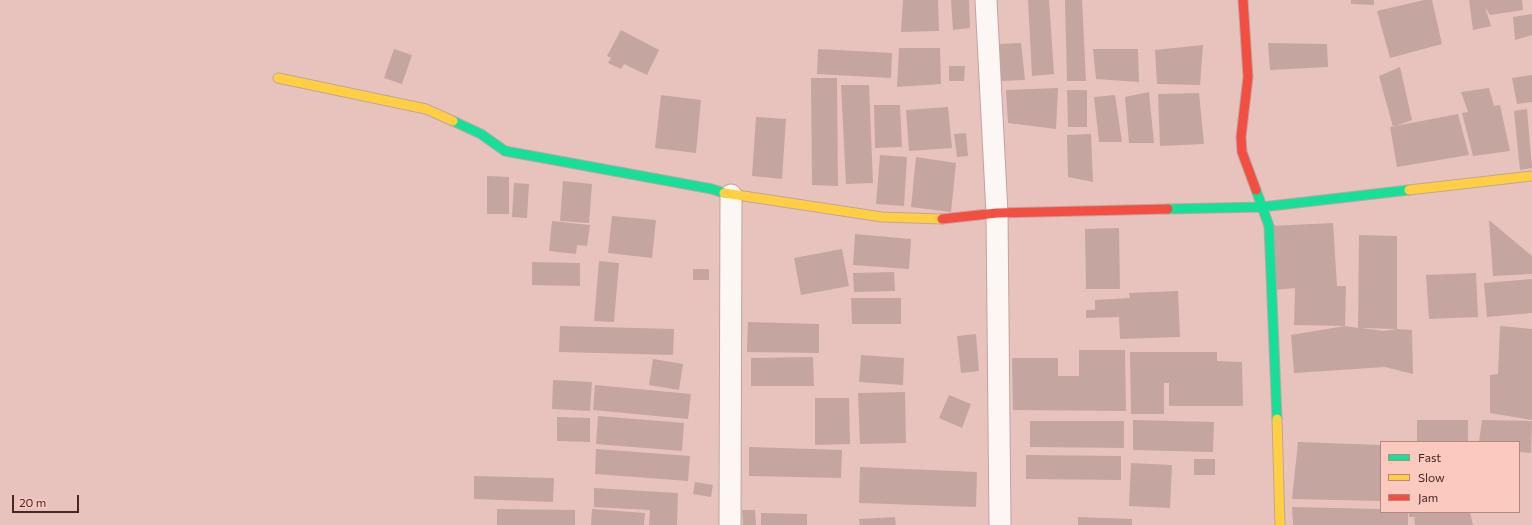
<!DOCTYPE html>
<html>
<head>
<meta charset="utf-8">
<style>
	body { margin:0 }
	#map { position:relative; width:1532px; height:525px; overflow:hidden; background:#e8c3bd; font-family:Commissioner,sans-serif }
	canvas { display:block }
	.legend { position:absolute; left:1380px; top:441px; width:140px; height:72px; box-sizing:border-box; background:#fcc9bf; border:1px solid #b48880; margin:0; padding:5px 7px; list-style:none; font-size:12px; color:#482722 }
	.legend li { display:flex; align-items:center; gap:8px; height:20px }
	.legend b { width:20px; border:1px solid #b48880 }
	.scale { position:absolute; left:12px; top:495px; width:67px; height:18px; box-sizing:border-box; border:2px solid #482722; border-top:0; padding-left:5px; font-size:12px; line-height:14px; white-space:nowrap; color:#482722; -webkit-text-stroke:3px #fcc9bf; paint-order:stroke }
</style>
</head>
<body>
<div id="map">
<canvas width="1532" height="525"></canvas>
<ul class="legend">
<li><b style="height:5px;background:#16e098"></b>Fast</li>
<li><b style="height:5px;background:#ffcf43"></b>Slow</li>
<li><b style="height:5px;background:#f24e42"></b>Jam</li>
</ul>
<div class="scale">20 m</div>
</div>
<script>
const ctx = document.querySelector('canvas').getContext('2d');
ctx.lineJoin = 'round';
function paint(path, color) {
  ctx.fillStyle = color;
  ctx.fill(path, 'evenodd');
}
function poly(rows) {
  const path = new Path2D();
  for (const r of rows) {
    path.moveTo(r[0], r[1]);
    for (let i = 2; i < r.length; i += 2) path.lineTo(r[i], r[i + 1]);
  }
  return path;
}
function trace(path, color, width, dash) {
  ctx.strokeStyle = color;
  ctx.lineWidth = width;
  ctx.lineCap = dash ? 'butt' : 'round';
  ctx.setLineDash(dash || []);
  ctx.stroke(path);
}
const building = poly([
	[903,0,938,0,939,31,901,32],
	[951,0,969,0,970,28,953,30],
	[1028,0,1049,0,1054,74,1032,76],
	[1065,0,1082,0,1086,81,1067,81],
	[1351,0,1374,0,1374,5,1351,4],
	[1424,0,1432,0,1442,44,1390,58,1377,11],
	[1469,0,1522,0,1523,10,1490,15,1485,7,1491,26,1473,30],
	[1532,14,1532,35,1515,40,1513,17],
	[621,30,659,50,647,75,624,64,621,69,608,63,611,58,607,56],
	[1021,43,1025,80,1000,81,998,44],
	[1268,43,1327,44,1328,67,1270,70],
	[1203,45,1200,85,1157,84,1155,50],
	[899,48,940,48,941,84,897,87],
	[394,49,412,55,402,84,384,78],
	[818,49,892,53,891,78,817,74],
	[1093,49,1138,49,1139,82,1096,79],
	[949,66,965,66,964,81,949,81],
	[1400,67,1412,120,1393,127,1379,76],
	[1532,75,1532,102,1517,104,1512,78],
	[811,78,837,78,838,186,812,185],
	[841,85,869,85,873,183,846,184],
	[1058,88,1056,129,1008,123,1006,90],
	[1489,88,1494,106,1500,105,1510,151,1473,156,1462,113,1468,112,1461,92],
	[1067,90,1087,90,1087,127,1068,127],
	[1149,92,1154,143,1129,143,1125,97],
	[1199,93,1204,144,1160,146,1158,94],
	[661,95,701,100,696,153,655,148],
	[1115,95,1122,142,1099,142,1094,97],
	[874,105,900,105,902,147,875,148],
	[948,107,952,148,909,151,906,110],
	[1527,109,1532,168,1520,170,1514,111],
	[1458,114,1469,155,1397,167,1390,127],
	[756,117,786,119,782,179,752,176],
	[966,133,968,156,957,157,954,134],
	[1091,134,1093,182,1068,177,1067,135],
	[880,155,907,157,904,206,876,204],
	[916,157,956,163,951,212,911,207],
	[487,176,509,177,509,214,487,214],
	[563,181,592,184,589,223,560,221],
	[514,183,529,184,527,218,512,217],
	[612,216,656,220,652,258,608,253],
	[1489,220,1532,256,1532,274,1493,276],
	[552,221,590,225,587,246,577,245,576,254,549,251],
	[1333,223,1337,286,1346,286,1345,326,1294,325,1295,288,1274,290,1269,226],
	[1119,228,1120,289,1086,289,1085,229],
	[855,234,911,239,909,269,853,265],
	[1359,235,1397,236,1397,329,1412,330,1413,374,1385,367,1294,373,1291,335,1345,326,1358,328],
	[1361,328,1397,329,1384,331],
	[842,249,849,286,801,295,794,258],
	[599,261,619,263,614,322,594,321],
	[532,262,580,263,580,286,532,285],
	[693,269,709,269,709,280,693,280],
	[894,272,895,291,854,292,853,273],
	[1476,273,1478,317,1429,319,1426,275],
	[1532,279,1532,313,1487,317,1484,283],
	[1178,291,1180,337,1120,339,1119,317,1086,318,1086,310,1095,310,1095,300,1130,298,1129,293],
	[851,298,901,298,901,324,852,324],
	[748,322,819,324,819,353,747,352],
	[560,326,674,329,673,355,559,352],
	[1500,326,1532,329,1532,420,1490,413,1490,375,1498,374],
	[976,334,979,371,961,373,957,336],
	[1079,350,1125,350,1126,411,1013,410,1012,358,1058,358,1058,376,1079,376],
	[1130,352,1217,352,1217,361,1242,362,1243,406,1169,406,1169,383,1164,383,1164,414,1131,414],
	[861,355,904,358,903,385,859,382],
	[813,357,814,386,751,386,751,358],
	[653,359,683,364,679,390,649,385],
	[553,380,592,382,590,411,552,409],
	[595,385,691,394,688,419,593,410],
	[905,392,906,443,860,444,858,393],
	[949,395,971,404,962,428,939,418],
	[815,398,849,398,850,444,815,445],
	[598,416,684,423,682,451,596,444],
	[557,417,590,418,590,442,557,441],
	[1133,420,1214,422,1213,452,1133,450],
	[1417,420,1468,420,1468,442,1417,442],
	[1482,420,1532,421,1531,453,1519,452,1519,442,1479,442],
	[1030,421,1124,421,1124,448,1030,447],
	[1298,442,1381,445,1381,501,1292,499],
	[749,447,842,450,841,478,749,476],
	[596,449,690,456,688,481,595,474],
	[1026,455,1121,456,1121,480,1026,479],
	[1194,459,1215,459,1215,475,1194,475],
	[1131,463,1172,465,1170,508,1129,506],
	[860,467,977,472,976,507,859,503],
	[474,476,554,478,553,502,474,499],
	[695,482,713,485,711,497,693,494],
	[594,488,678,493,677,525,649,525,650,510,594,507],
	[1292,507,1381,509,1381,512,1408,512,1408,525,1379,525,1379,520,1379,525,1293,525],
	[497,509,575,510,575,525,497,525],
	[592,509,645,513,644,525,591,525],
	[742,510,755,510,756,525,743,525],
	[1409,512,1470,512,1473,525,1415,525,1414,518,1418,517,1409,517],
	[761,513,807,514,807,525,761,525],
	[895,517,896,525,860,525,859,519],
	[1078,517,1132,519,1132,525,1078,525]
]);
const street = poly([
	[986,0,997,213,1000,525],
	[730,525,731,195]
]);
const fast = poly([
	[453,121,481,134,505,151,712,189,724,193],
	[1256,190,1269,226,1277,419],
	[1168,209,1262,207,1409,190]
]);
const slow = poly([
	[278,78,426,109,453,121],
	[1409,190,1532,176],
	[724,193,882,217,942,219],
	[1277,419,1280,525]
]);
const jam = poly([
	[1243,0,1248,77,1241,137,1242,152,1256,190],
	[942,219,997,213,1168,209]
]);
paint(building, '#c5a5a0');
trace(street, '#c2a39e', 23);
trace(fast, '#c2a39e', 11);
trace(slow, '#c2a39e', 11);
trace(jam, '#c2a39e', 11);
trace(street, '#fcf6f5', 21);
trace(fast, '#16e098', 9);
trace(slow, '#ffcf43', 9);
trace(jam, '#f24e42', 9);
</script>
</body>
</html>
